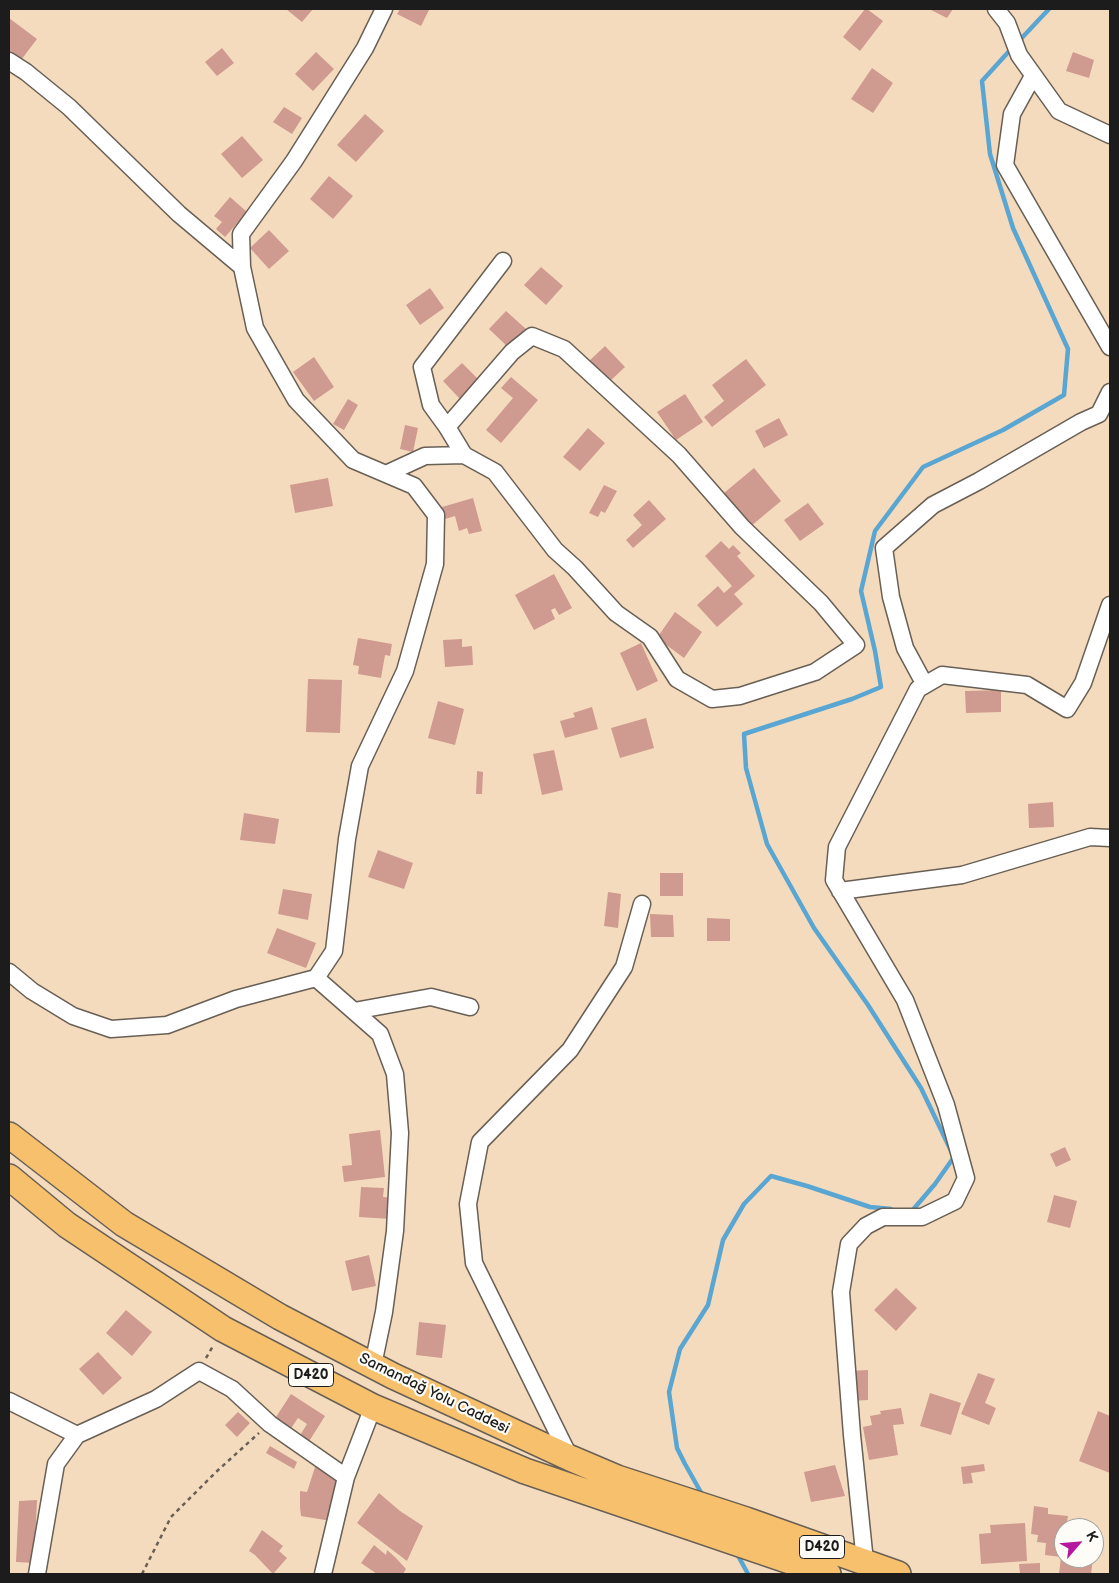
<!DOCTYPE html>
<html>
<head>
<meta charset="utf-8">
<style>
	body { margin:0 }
	#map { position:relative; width:1119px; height:1583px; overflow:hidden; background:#f5dbbe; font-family:"Balsamiq Sans",sans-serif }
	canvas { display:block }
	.frame { position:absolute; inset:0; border:10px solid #1c1c1c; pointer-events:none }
	.north { position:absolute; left:1054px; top:1518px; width:50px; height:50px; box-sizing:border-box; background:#fdfcf7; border:1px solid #a3a29f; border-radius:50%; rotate:63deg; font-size:14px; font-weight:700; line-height:20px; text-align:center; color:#1c1c1c }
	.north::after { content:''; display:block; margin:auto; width:18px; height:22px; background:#b5179e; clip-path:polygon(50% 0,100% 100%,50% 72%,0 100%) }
</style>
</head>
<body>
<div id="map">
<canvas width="1119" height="1583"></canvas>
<div class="frame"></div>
<div class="north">K</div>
</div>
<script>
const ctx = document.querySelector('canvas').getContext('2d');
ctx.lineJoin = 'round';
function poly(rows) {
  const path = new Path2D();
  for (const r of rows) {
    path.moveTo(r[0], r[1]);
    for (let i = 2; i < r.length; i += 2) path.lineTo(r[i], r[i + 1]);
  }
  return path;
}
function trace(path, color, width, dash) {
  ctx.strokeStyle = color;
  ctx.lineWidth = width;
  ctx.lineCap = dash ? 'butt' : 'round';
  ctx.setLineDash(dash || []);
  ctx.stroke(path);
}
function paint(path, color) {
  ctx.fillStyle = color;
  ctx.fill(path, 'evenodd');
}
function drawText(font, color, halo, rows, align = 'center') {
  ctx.font = font + ' "Balsamiq Sans",sans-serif';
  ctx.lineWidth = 4.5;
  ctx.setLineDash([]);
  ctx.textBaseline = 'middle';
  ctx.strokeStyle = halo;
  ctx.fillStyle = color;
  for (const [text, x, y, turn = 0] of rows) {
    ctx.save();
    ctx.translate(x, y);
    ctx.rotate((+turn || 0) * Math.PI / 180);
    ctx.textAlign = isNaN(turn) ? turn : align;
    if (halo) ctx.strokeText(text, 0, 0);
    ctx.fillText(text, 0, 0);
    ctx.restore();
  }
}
const stream = poly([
	[1018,42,1049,9],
	[911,1212,935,1184,954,1157,921,1088,868,1005,814,928,767,844,746,768,744,734,852,699,881,687,875,651,861,591,875,531,923,467,1003,430,1064,395,1068,349,1013,228,990,154,982,81,1012,48],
	[703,1496,685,1464,677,1448,669,1392,680,1349,708,1305,723,1240,744,1204,771,1176,807,1186,870,1207,891,1209],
	[736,1552,748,1574]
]);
const building = poly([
	[286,9,313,9,302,22],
	[400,9,426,9,429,10,421,26,397,14],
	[865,9,867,9,883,21,860,51,843,37],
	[929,9,953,9,947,18],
	[9,18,37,39,18,64,9,57],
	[222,48,234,63,217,76,205,62],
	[316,52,334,69,313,91,295,74],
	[1073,52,1094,60,1089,78,1066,71],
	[872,68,893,83,873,113,851,99],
	[284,107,302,118,292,134,273,122],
	[365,114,384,131,356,162,337,145],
	[242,136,263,160,242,178,221,154],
	[329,176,353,196,333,219,310,199],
	[230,197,247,212,225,237,216,229,222,222,214,216],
	[269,230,289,251,269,269,250,248],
	[541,267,563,286,546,305,524,285],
	[430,288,444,308,420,325,406,305],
	[506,311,526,329,509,348,489,329],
	[605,346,625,367,608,383,588,362],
	[314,357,334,387,314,401,293,372],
	[746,359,766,385,712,427,704,417,724,401,712,385],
	[462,363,479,380,460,399,443,381],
	[511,377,538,400,501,443,486,430,513,398,501,388],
	[685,394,703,422,676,440,657,412],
	[348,399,358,405,344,430,333,424],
	[779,418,788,435,764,448,755,431],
	[405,425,418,428,413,452,400,449],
	[588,428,605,443,580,471,563,457],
	[754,468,781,501,751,526,724,493],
	[328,478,333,506,295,513,290,485],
	[604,485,617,491,605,513,601,511,598,517,589,513],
	[473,498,482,531,469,534,467,528,459,531,455,516,445,519,442,507],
	[649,500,666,519,633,548,626,540,642,525,633,515],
	[808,503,824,524,800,541,784,520],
	[721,541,729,549,733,545,741,553,737,556,755,576,734,594,743,604,717,627,697,605,718,586,724,593,732,586,705,556],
	[554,574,572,608,559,615,555,608,551,610,555,619,534,630,515,595],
	[675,612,702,632,684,658,657,638],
	[358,638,392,644,390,656,385,655,381,678,358,674,359,666,353,665],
	[462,639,462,647,472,646,473,665,445,667,443,640],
	[641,643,658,681,637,691,620,653],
	[308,679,342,680,340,733,306,732],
	[1001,690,1001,712,966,713,965,691],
	[438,701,464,709,455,745,428,738],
	[592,707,598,729,565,738,560,721,575,717,573,713],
	[646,718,654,748,620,758,611,728],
	[554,750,563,790,542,795,533,754],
	[477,771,483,772,482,794,476,794],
	[1053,802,1054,827,1029,828,1028,804],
	[244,813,279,819,275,844,240,840],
	[378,850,413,863,404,889,368,877],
	[660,873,683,873,683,896,660,896],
	[283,889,312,894,308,920,278,914],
	[608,892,621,894,618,928,604,926],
	[650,914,673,915,674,937,651,937],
	[707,918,730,919,730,941,707,941],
	[277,928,316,943,306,968,267,953],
	[380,1130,385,1177,344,1182,342,1166,352,1165,349,1134],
	[1065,1147,1071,1160,1056,1167,1050,1154],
	[361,1187,384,1188,383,1197,393,1198,391,1219,359,1217],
	[1054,1195,1077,1201,1070,1228,1047,1222],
	[369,1255,376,1286,352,1291,345,1261],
	[896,1288,917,1308,896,1331,874,1310],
	[126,1310,152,1332,132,1356,106,1333],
	[419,1322,446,1325,442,1358,416,1355],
	[98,1352,122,1378,103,1395,79,1369],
	[868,1370,868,1400,851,1401,850,1371],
	[978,1373,995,1379,985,1403,996,1408,989,1425,961,1414],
	[930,1393,961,1403,951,1435,920,1426],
	[291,1394,325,1416,308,1443,299,1437,307,1424,298,1418,290,1430,274,1420],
	[901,1408,904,1424,893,1425,898,1455,869,1460,863,1427,872,1425,870,1416,881,1414,880,1411],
	[1098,1411,1110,1416,1110,1473,1079,1461],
	[238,1412,250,1423,237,1437,225,1425],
	[270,1446,297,1462,294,1469,266,1453],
	[984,1464,985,1471,971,1473,973,1483,963,1484,961,1467],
	[835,1465,845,1496,811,1502,804,1472],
	[315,1467,342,1478,331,1521,301,1516,300,1507,300,1491,307,1492],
	[379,1493,400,1511,423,1526,407,1561,357,1523],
	[37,1500,34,1563,16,1562,19,1501],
	[1034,1506,1048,1508,1048,1514,1068,1516,1066,1528,1064,1528,1064,1558,1093,1558,1091,1574,1059,1574,1061,1557,1045,1555,1046,1543,1037,1542,1038,1535,1031,1534],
	[1025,1523,1027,1561,981,1564,979,1534,991,1533,990,1525],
	[262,1530,283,1546,279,1551,287,1558,273,1574,255,1555,249,1551],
	[374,1545,386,1555,387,1550,396,1558,406,1569,403,1574,377,1574,361,1563],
	[1040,1563,1040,1574,1020,1574,1019,1564]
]);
const path = poly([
	[206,1358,213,1346],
	[142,1574,171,1517,216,1472,259,1433]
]);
const minor = poly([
	[996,9,1007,23,1019,55,1059,111,1110,135],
	[9,61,26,72,69,107,179,214,242,267],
	[1033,76,1012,114,1005,165,1110,347],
	[447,427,431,405,422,367,503,261],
	[386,474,425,456,464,455,495,472,555,550,575,568,616,613,650,637,677,679,712,699,740,696,815,672,856,645,821,603,742,527,679,455,564,349,532,336,512,352,447,427,464,455],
	[925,685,905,648,891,597,884,548,933,505,979,481,1081,422,1099,414,1110,392],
	[840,891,962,875,1090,837,1110,838],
	[9,972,32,991,73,1016,111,1029,167,1025,236,999,316,978,334,951,347,839,360,766,405,671,435,564,436,515,414,486,353,460,296,400,255,328,242,267,241,234,294,161,365,48,384,9],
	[316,978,380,1034,395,1074,400,1133,395,1231,384,1312,373,1365],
	[354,1011,431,997,470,1007],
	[9,1401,77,1435],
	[570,1458,474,1263,468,1204,480,1142,570,1050,624,967,642,904],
	[865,1562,852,1435,841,1292,849,1244,866,1226,883,1217,922,1217,955,1201,966,1178,946,1105,905,1000,834,880,837,847,918,689,942,675,1027,685,1067,709,1083,683,1110,605],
	[37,1574,56,1464,77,1435,156,1399,199,1371,232,1389,270,1424,346,1477],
	[323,1574,346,1477,373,1407]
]);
const highway = poly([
	[9,1135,124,1224,280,1317,393,1376,570,1458,617,1478,746,1520,898,1574],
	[9,1177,67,1225,223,1329,373,1407,525,1471,828,1574]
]);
const shields = [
	[311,1375,45],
	[822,1547,45]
];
const shieldNames = [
	["D420",311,1375],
	["D420",822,1547]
];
const streetNames = [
	["Samandağ Yolu Caddesi",434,1394,26]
];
trace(stream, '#5aa6d2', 4.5);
paint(building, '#cf9a8f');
trace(minor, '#685f55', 19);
trace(highway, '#685f55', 28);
trace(path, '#685f55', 2.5, [4, 4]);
trace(minor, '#fff', 16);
trace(highway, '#f7c06c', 25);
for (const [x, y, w] of shields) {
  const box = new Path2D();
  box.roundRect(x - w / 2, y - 11.5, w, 23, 4);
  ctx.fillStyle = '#fdfcf7';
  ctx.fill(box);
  trace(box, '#1c1c1c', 1);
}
drawText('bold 14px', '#1c1c1c', null, shieldNames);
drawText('15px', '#1c1c1c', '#fdfcf7', streetNames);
</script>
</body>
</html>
